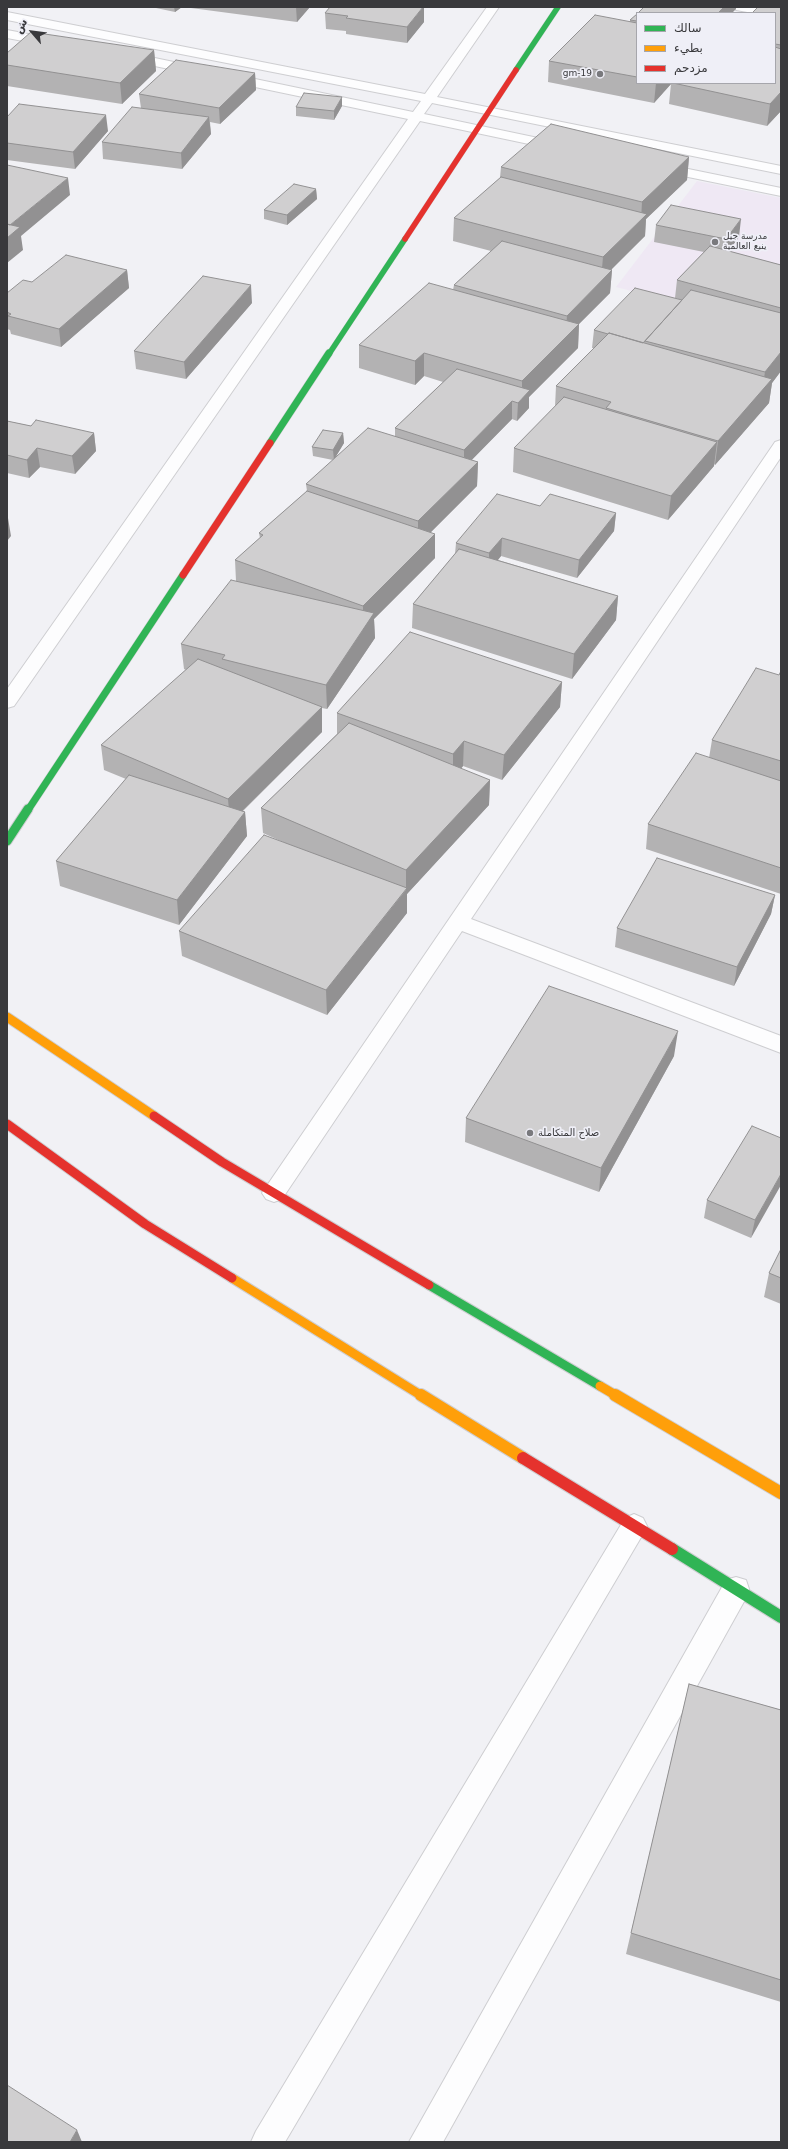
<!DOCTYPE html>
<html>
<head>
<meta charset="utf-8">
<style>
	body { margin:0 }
	#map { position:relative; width:788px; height:2149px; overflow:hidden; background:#f1f1f5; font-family:"DejaVu Sans",Vazirmatn,sans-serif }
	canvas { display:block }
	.frame { position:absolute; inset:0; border:8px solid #39393c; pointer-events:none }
	.legend { position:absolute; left:636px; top:12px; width:140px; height:72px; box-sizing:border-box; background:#efeff7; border:1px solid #a6a6ac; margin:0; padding:5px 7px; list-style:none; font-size:12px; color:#39393c }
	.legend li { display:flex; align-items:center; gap:8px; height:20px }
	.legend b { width:20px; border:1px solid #a6a6ac }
	.north { position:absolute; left:12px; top:12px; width:40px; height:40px; -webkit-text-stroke:3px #efeff7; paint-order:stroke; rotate:298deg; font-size:11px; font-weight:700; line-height:16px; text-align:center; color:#39393c }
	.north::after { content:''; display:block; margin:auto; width:14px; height:18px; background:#39393c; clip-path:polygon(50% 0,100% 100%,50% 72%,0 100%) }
</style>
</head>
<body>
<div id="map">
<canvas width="788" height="2149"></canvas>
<div class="frame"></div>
<ul class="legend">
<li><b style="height:5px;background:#30b455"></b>سالك</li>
<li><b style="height:5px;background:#ff9f0a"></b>بطيء</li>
<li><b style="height:5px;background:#e5322d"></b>مزدحم</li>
</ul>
<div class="north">ش</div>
</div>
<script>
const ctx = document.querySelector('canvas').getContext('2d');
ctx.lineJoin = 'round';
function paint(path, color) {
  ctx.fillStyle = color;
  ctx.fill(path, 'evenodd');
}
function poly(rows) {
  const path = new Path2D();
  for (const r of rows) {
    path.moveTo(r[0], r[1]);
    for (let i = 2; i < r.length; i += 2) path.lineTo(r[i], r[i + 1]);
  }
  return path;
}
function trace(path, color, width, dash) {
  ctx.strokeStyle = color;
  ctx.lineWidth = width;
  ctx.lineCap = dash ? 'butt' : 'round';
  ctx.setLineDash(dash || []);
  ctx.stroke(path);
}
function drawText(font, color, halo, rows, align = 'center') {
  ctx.font = font + ' "DejaVu Sans",Vazirmatn,sans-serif';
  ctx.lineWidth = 3.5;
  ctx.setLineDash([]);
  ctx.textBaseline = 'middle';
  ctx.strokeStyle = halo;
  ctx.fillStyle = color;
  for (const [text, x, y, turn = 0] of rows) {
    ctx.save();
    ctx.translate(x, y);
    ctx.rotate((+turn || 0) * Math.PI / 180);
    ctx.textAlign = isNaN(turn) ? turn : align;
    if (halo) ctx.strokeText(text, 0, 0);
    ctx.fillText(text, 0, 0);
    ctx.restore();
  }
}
const education = poly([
	[697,181,781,198,781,330,616,287]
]);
const street = poly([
	[487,7,499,7,437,97,781,166,781,174,432,103,424,114,562,143,569,147,562,151,420,121,14,706,7,708,7,689,408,119,126,60,120,56,126,52,413,112,421,101,7,20,7,12,425,94,487,7],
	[734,7,760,7,777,10,779,13,775,16,775,13,753,13,736,10,734,7],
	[7,30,55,39,61,43,55,47,7,38,7,30],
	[659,163,781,188,781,196,654,170,652,167,654,164,659,163],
	[781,440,781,457,471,919,781,1036,781,1053,462,931,282,1199,274,1202,266,1199,262,1193,266,1187,773,445,775,442,781,440],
	[634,1514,643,1518,647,1526,643,1534,285,2142,251,2142,256,2131,625,1518,634,1514],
	[736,1577,746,1580,749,1589,746,1598,443,2142,409,2142,726,1580,736,1577]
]);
const fastFar3 = poly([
	[516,70,558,7],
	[329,354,405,239]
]);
const fastFar2 = poly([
	[270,443,329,353],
	[28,810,183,575]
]);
const fastFar1 = poly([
	[7,841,28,809],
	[429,1285,600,1386]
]);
const fast = poly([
	[672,1549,781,1617]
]);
const slowFar1 = poly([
	[7,1017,154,1116],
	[232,1278,422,1396],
	[600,1386,617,1396]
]);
const slow = poly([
	[421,1395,523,1458],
	[615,1395,781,1493]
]);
const jamFar3 = poly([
	[405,239,516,70]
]);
const jamFar2 = poly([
	[183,575,270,443]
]);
const jamFar1 = poly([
	[154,1116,222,1162,429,1285],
	[7,1124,145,1224,232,1278]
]);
const jam = poly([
	[523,1458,672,1549]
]);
const wall = poly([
	[156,7,182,7,175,12,156,8],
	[191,7,310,7,297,22,191,8],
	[781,7,781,111,767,126,669,104,671,84,654,103,548,82,549,61,630,22,630,20,637,14,637,83,775,83,775,13],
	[325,13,424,22,407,43,346,34,346,31,326,29],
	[154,50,156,71,122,104,7,86,7,53],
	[255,73,256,90,220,124,210,122,211,134,182,169,103,159,102,142,141,108,139,94],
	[342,106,334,120,296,116,296,107],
	[7,117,108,131,75,169,7,160],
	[689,157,687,180,646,219,645,236,611,269,612,270,610,293,579,324,578,348,529,397,529,408,517,421,512,419,471,460,478,462,477,486,431,532,435,558,374,619,375,638,327,709,322,708,322,732,243,811,245,812,247,836,179,925,60,886,56,861,126,779,104,770,101,745,186,670,184,669,181,644,236,581,235,560,260,538,259,533,307,491,306,484,333,460,313,456,312,447,343,433,344,443,334,459,395,436,395,428,443,382,424,376,415,385,359,368,359,345,453,290,454,285,491,251,453,241,454,218,500,178,501,167],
	[316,189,317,199,287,225,264,219,264,210],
	[656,225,739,237,728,251,781,265,781,371,772,383,769,403,715,465,714,464,714,466,668,520,513,472,514,448,555,407,556,386,594,348,592,348,594,330,682,300,675,298,677,280,704,252,654,242],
	[127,270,129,288,61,347,11,334,10,330,7,329,7,293,32,282],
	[252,303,186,379,136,369,134,351],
	[7,421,31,426,94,433,96,451,75,474,40,467,29,478,7,473],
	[616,513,614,531,577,578,501,556,498,560,618,596,616,620,572,679,412,628,413,604,455,554,456,543],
	[781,671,781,894,646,849,648,824,709,758,712,740,779,675],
	[562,682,560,707,502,780,463,766,461,769,490,780,489,805,407,894,407,913,327,1015,182,956,179,931,285,843,263,833,261,808,337,734,337,713],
	[775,895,771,914,734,986,615,947,617,928],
	[674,1056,599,1192,465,1142,466,1118],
	[781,1138,751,1238,704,1218,707,1200],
	[781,1249,781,1304,764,1297,769,1273],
	[689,1684,781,1710,781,2002,626,1954]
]);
const shadedWall = poly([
	[174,7,182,7,175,12],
	[296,7,310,7,297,22],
	[423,7,424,7,424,22,407,43,407,27],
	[724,7,736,7,736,9,732,13,718,13],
	[154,50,156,71,122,104,120,83],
	[255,73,256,90,220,124,219,108],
	[656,83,671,83,671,84,654,103],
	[781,92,781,111,767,126,770,104],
	[342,97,342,106,334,120,334,111],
	[106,115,108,131,75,169,73,152],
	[209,117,211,134,182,169,181,153],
	[689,157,687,180,646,219,645,236,601,280,603,257,641,220,642,202],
	[68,178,70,195,21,236,23,250,7,263,7,238,10,225],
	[316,189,317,199,287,225,287,215],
	[741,219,739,237,724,257,726,239],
	[127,270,129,288,61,347,59,329],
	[612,270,610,293,579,324,578,348,529,397,529,408,517,421,518,403,522,399,522,381,565,338,567,316],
	[251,285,252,303,186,379,184,362],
	[781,352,781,371,772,383,769,403,715,465,718,441,762,390,765,372],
	[424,353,424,376,415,385,415,361],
	[512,401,512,419,464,468,464,450],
	[94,433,96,451,75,474,72,456],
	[343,433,344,443,334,460,333,450],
	[717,442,714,466,668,520,671,496],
	[37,448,40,467,29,478,27,460],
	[478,462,477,486,418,545,418,521],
	[616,513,614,531,577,578,579,560],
	[8,518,11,536,7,541,7,519],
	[435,534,435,558,374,619,375,638,327,709,326,685,363,630,363,606],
	[502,538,501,556,489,571,489,553],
	[618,596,616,620,572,679,574,654],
	[562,682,560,707,502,780,504,755],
	[322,707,322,732,230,823,228,799],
	[464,741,463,766,453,778,453,754],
	[490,780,489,805,407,894,407,913,327,1015,326,990,406,890,406,870],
	[245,812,247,836,179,925,177,900],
	[775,895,771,914,734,986,737,967],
	[678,1031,674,1056,599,1192,601,1168],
	[781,1174,781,1185,751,1238,755,1220],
	[77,2130,82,2142,70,2142]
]);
const building = poly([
	[330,7,423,7,407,27,346,18,348,16,325,13,330,7],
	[644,7,724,7,718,13,638,13,644,7],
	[758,7,781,7,781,45,775,44,775,13,752,13,758,7],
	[637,14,637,21,630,20,637,14],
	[595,15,637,23,637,77,549,61,595,15],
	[31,32,154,50,120,83,7,65,7,53,31,32],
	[775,47,781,49,781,92,770,104,673,83,775,83,775,47],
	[176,60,255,73,219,108,139,94,176,60],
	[304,93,342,97,334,111,296,107,304,93],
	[19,104,106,115,73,152,7,143,7,117,19,104],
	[132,107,209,117,181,153,102,142,132,107],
	[551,124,689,157,642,202,501,167,551,124],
	[7,165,68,178,10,225,7,224,7,165],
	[501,177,647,214,603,257,454,218,501,177],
	[294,184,316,189,287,215,264,210,294,184],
	[671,205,741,219,726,239,656,225,671,205],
	[7,224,20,227,7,238,7,224],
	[502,241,612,270,567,316,454,285,502,241],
	[710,246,781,265,781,308,677,280,710,246],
	[66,255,127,270,59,329,8,316,11,314,7,312,7,293,23,280,32,282,66,255],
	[203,276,251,285,184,362,134,351,203,276],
	[429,283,579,324,522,381,424,353,415,361,359,345,429,283],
	[635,288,682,300,643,343,609,333,608,334,594,330,635,288],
	[691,290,781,313,781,352,765,372,645,341,691,290],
	[609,333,772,379,718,441,606,408,611,402,556,386,609,333],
	[457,369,530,390,518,403,512,401,464,450,395,428,457,369],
	[564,397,717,442,671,496,514,448,564,397],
	[36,420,94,433,72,456,37,448,27,460,7,455,7,421,31,426,36,420],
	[368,428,478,462,418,521,306,484,368,428],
	[323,430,343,433,333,450,312,447,323,430],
	[307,491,435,534,363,606,235,560,263,535,259,533,307,491],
	[497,494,540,506,550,494,616,513,579,560,502,538,489,553,456,543,497,494],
	[459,549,618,596,574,654,413,604,459,549],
	[231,580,374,613,326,685,222,659,225,655,181,644,231,580],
	[410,632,562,682,504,755,464,741,453,754,337,713,410,632],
	[198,659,322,707,228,799,101,745,198,659],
	[756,668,779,675,781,671,781,761,712,740,756,668],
	[349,723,490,780,406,870,261,808,349,723],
	[696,753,781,781,781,868,648,824,696,753],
	[129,775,245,812,177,900,56,861,129,775],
	[264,835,407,888,326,990,179,931,264,835],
	[657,858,775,895,737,967,617,928,657,858],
	[549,986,678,1031,601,1168,466,1118,549,986],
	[752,1126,781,1138,781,1174,755,1220,707,1200,752,1126],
	[781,1249,781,1278,769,1273,781,1249],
	[689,1684,781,1710,781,1980,631,1933,689,1684],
	[7,2085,77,2130,70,2142,7,2142,7,2085]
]);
const markers = [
	[600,74,4,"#79797d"],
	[715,242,4,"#79797d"],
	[530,1133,4,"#79797d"]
];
const farPoinames = [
	["gm-19",592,74],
	["مدرسة جيل",723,237,"left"],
	["ينبع العالمية",723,247,"left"]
];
const poiNames = [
	["صلاح المتكاملة",538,1133]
];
paint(education, '#efe8f4');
trace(street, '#ceced1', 2);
trace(fastFar3, '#ceced1', 6);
trace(fastFar2, '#ceced1', 8);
trace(fastFar1, '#ceced1', 11);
trace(fast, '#ceced1', 14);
trace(slowFar1, '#ceced1', 11);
trace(slow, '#ceced1', 14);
trace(jamFar3, '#ceced1', 6);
trace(jamFar2, '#ceced1', 8);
trace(jamFar1, '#ceced1', 11);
trace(jam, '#ceced1', 14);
paint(street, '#fdfdfe');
trace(fastFar3, '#30b455', 5.5);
trace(fastFar2, '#30b455', 7);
trace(fastFar1, '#30b455', 9);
trace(fast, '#30b455', 12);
trace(slowFar1, '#ff9f0a', 9);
trace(slow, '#ff9f0a', 12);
trace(jamFar3, '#e5322d', 5.5);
trace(jamFar2, '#e5322d', 7);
trace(jamFar1, '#e5322d', 9);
trace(jam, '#e5322d', 12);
paint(wall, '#b3b2b3');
paint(shadedWall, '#929192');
paint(building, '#d0cfd0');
trace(building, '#929192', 1);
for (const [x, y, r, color] of markers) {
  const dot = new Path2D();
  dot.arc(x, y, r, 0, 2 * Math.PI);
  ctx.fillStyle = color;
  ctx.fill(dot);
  trace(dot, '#efeff7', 1.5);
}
drawText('9px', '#39393c', '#efeff7', farPoinames, 'right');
drawText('10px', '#39393c', '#efeff7', poiNames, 'left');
</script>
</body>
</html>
